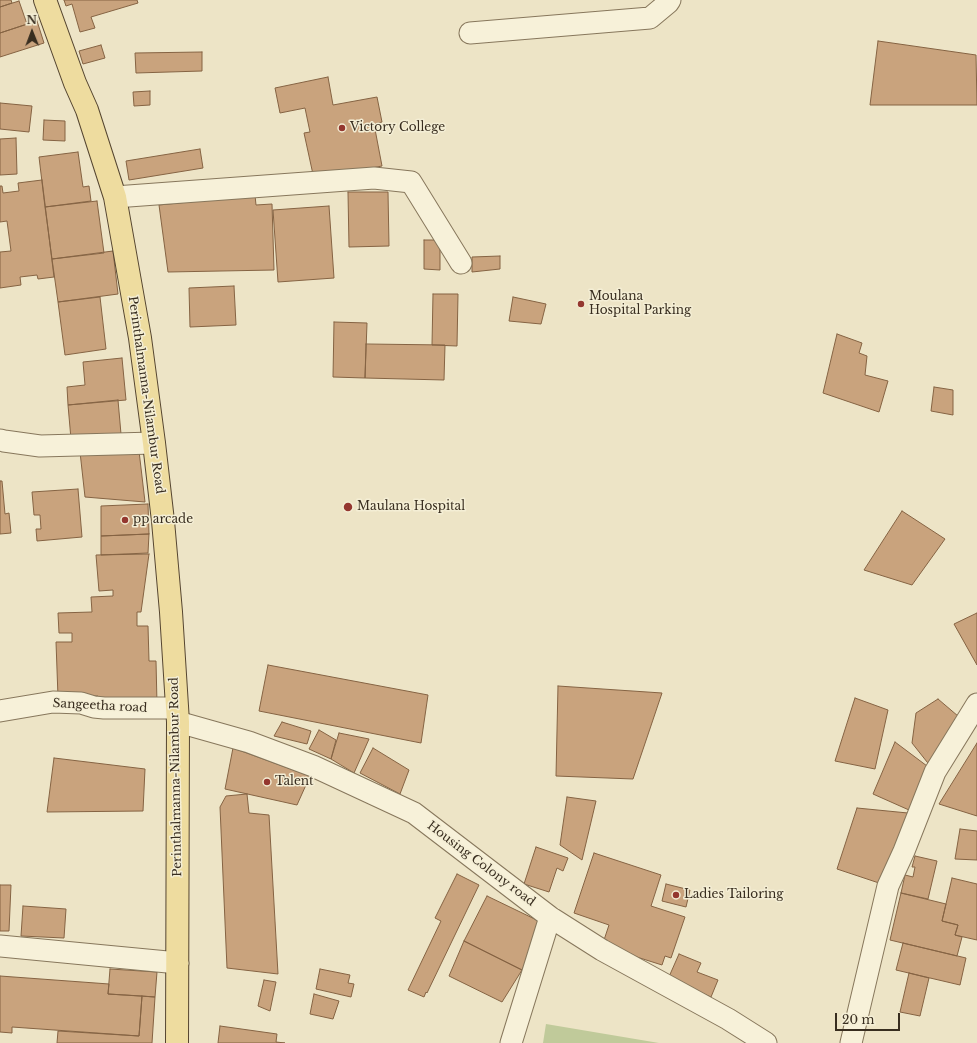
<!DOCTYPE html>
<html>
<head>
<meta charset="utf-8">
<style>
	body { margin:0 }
	#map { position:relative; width:977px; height:1043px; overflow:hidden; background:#ede4c6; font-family:"Libre Baskerville",serif }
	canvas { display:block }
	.north { position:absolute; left:12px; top:12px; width:40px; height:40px; -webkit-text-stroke:3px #f4eed5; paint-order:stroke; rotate:359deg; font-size:11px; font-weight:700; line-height:16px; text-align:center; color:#382d1f }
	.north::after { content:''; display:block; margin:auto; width:14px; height:18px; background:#382d1f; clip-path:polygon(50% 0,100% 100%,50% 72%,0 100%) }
	.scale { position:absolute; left:835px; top:1013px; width:65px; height:18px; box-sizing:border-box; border:2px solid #382d1f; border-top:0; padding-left:5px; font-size:12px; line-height:14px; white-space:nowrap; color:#382d1f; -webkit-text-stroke:3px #f4eed5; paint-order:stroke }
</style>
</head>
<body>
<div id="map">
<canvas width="977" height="1043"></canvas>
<div class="north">N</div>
<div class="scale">20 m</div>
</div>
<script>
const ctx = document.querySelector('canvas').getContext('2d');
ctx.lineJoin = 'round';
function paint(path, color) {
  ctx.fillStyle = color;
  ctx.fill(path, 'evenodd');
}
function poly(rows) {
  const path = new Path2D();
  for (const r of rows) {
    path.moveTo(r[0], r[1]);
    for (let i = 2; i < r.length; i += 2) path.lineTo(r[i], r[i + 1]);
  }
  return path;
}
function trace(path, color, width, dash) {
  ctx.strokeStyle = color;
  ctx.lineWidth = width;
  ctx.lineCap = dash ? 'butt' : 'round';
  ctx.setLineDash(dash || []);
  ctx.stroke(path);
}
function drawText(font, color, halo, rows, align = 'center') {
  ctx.font = font + ' "Libre Baskerville",serif';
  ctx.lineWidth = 3;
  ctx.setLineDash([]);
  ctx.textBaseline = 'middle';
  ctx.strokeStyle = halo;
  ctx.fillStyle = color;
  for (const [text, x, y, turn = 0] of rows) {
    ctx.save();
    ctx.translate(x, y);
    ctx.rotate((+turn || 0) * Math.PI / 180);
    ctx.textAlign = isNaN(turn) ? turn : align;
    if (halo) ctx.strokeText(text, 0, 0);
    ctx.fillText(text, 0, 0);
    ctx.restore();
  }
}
const green = poly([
	[546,1024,659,1043,543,1043]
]);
const building = poly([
	[0,0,11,0,12,3,0,7,0,0],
	[64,0,137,0,138,3,91,17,95,28,80,32,72,4,66,6,64,0],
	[19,1,27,24,0,33,0,7,19,1],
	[37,21,44,43,0,57,0,33,37,21],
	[878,41,976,55,977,105,870,105,878,41],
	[101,45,105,58,83,64,79,51,101,45],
	[202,52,202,71,136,73,135,53,202,52],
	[328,77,333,105,377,97,382,122,374,124,382,166,314,179,304,133,310,132,305,108,280,113,275,88,328,77],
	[150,91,150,105,134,106,133,92,150,91],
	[0,103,32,106,29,132,0,129,0,103],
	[44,120,65,121,65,141,43,140,44,120],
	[16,138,17,174,0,175,0,139,16,138],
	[200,149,203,168,129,180,126,161,200,149],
	[78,152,83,187,89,186,91,201,45,207,39,157,78,152],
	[42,180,54,277,38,279,37,275,20,277,21,285,0,288,0,252,11,251,7,221,0,222,0,186,2,186,3,193,19,191,18,183,42,180],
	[348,192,388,192,389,246,349,247,348,192],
	[255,195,256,205,272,204,274,270,168,272,159,205,255,195],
	[97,201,104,253,52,259,45,207,97,201],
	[329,206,334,278,278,282,273,210,329,206],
	[424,240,440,240,440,270,424,269,424,240],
	[113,251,118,294,58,302,52,259,113,251],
	[500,256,500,269,472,272,472,257,500,256],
	[234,286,236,325,190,327,189,288,234,286],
	[433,294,458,294,457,346,432,345,433,294],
	[100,297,106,349,65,355,58,302,100,297],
	[513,297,546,304,541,324,509,321,513,297],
	[334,322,367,323,365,378,333,377,334,322],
	[837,334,862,343,859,353,867,356,865,375,888,381,879,412,823,393,837,334],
	[366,344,445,345,444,380,365,378,366,344],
	[122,358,126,400,68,405,67,387,85,385,83,362,122,358],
	[934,387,953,390,953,415,931,411,934,387],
	[118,400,121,434,71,439,68,405,118,400],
	[139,451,145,502,85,497,80,452,139,451],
	[0,481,2,481,5,514,9,513,11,533,0,534,0,481],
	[78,489,82,537,37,541,36,529,41,529,40,515,34,515,32,492,78,489],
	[148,504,149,534,101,536,101,506,148,504],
	[902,511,945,539,912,585,864,570,902,511],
	[149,534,148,553,101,555,101,536,149,534],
	[149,554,141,612,137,612,137,626,148,626,149,661,156,661,157,704,98,705,98,696,58,697,56,642,72,642,72,633,59,633,58,613,92,612,91,597,113,596,113,590,99,591,96,555,149,554],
	[977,613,977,665,954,624,977,613],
	[268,665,428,695,421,743,259,711,268,665],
	[558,686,662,693,633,779,556,776,558,686],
	[855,698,888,710,875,769,835,761,855,698],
	[938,699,965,722,935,772,912,743,916,713,938,699],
	[282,722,311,731,307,744,274,736,282,722],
	[319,730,336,740,331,759,309,749,319,730],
	[339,733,369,739,354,773,331,759,339,733],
	[895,742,935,772,918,814,873,794,895,742],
	[977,743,977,816,939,804,977,743],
	[233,748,310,776,297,805,225,789,233,748],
	[373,748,409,770,400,794,360,773,373,748],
	[54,758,145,769,143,811,47,812,54,758],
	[247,794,249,813,269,815,278,974,227,968,220,807,226,796,247,794],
	[567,797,596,801,582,860,560,845,567,797],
	[857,808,918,814,888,886,837,869,857,808],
	[960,829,977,831,977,860,955,859,960,829],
	[536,847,568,858,563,871,557,868,549,892,524,884,536,847],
	[594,853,661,875,651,906,685,917,671,958,665,956,662,965,602,946,609,925,574,913,594,853],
	[915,856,937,861,928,899,901,893,905,875,913,877,915,867,912,867,915,856],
	[457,874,479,885,427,993,426,992,424,997,408,990,441,921,435,918,457,874],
	[952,878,977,884,977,940,955,935,958,925,942,921,952,878],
	[666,884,690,890,686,907,662,901,666,884],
	[0,885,11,885,9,931,0,931,0,885],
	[901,893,946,904,942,921,958,925,955,935,962,937,957,956,890,940,901,893],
	[487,896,545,924,522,970,464,941,487,896],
	[23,906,66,909,64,938,21,936,23,906],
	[464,941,522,970,502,1002,449,976,464,941],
	[903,943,966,958,960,985,896,970,903,943],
	[679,954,701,963,697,972,718,980,711,997,668,979,679,954],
	[110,969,157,972,155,997,108,994,110,969],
	[320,969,350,975,348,983,354,984,351,997,316,989,320,969],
	[909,973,929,978,920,1016,900,1012,909,973],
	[0,976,109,984,108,994,142,996,139,1036,12,1027,12,1033,0,1032,0,976],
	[264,980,276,982,270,1011,258,1006,264,980],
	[314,994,339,1001,333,1019,310,1014,314,994],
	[142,996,155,997,152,1043,57,1043,58,1031,139,1036,142,996],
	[220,1026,277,1034,276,1042,285,1043,218,1043,220,1026]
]);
const minor = poly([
	[470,33,650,18,668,3,670,0],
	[115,197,374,178,411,182,461,263],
	[0,440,4,441,40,446,154,443],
	[0,711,53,702,81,703,94,707,104,708,177,708],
	[178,722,249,742,313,766,414,813,550,917,602,950,728,1019,766,1043],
	[0,946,178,963],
	[511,1043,550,917],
	[851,1043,888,886,904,851,935,772,977,704]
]);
const major = poly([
	[45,0,75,83,87,110,115,197,140,338,154,443,163,521,171,612,178,722,177,1043]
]);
const markers = [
	[342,128,4,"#94372f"],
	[581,304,4,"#94372f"],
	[348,507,5,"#94372f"],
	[125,520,4,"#94372f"],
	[267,782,4,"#94372f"],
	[676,895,4,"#94372f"]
];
const poiNames = [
	["Victory College",350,128],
	["Moulana",589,297],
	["Hospital Parking",589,311],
	["Maulana Hospital",357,507],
	["pp arcade",133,520],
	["Talent",275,782],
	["Ladies Tailoring",684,895]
];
const streetNames = [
	["Perinthalmanna-Nilambur Road",146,395,82],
	["Sangeetha road",100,706,3],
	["Perinthalmanna-Nilambur Road",176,777,-91],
	["Housing Colony road",481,864,37]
];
paint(green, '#c0ca9a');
paint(building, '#c9a37d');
trace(building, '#856343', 1);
trace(minor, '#87775c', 23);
trace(major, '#554530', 24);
trace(minor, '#f7f1d9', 21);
trace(major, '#eedc9f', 22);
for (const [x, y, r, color] of markers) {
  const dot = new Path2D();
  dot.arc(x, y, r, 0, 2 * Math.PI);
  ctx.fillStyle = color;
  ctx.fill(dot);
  trace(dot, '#f4eed5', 1.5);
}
drawText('12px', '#382d1f', '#f4eed5', poiNames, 'left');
drawText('12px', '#382d1f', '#f4eed5', streetNames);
</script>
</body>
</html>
